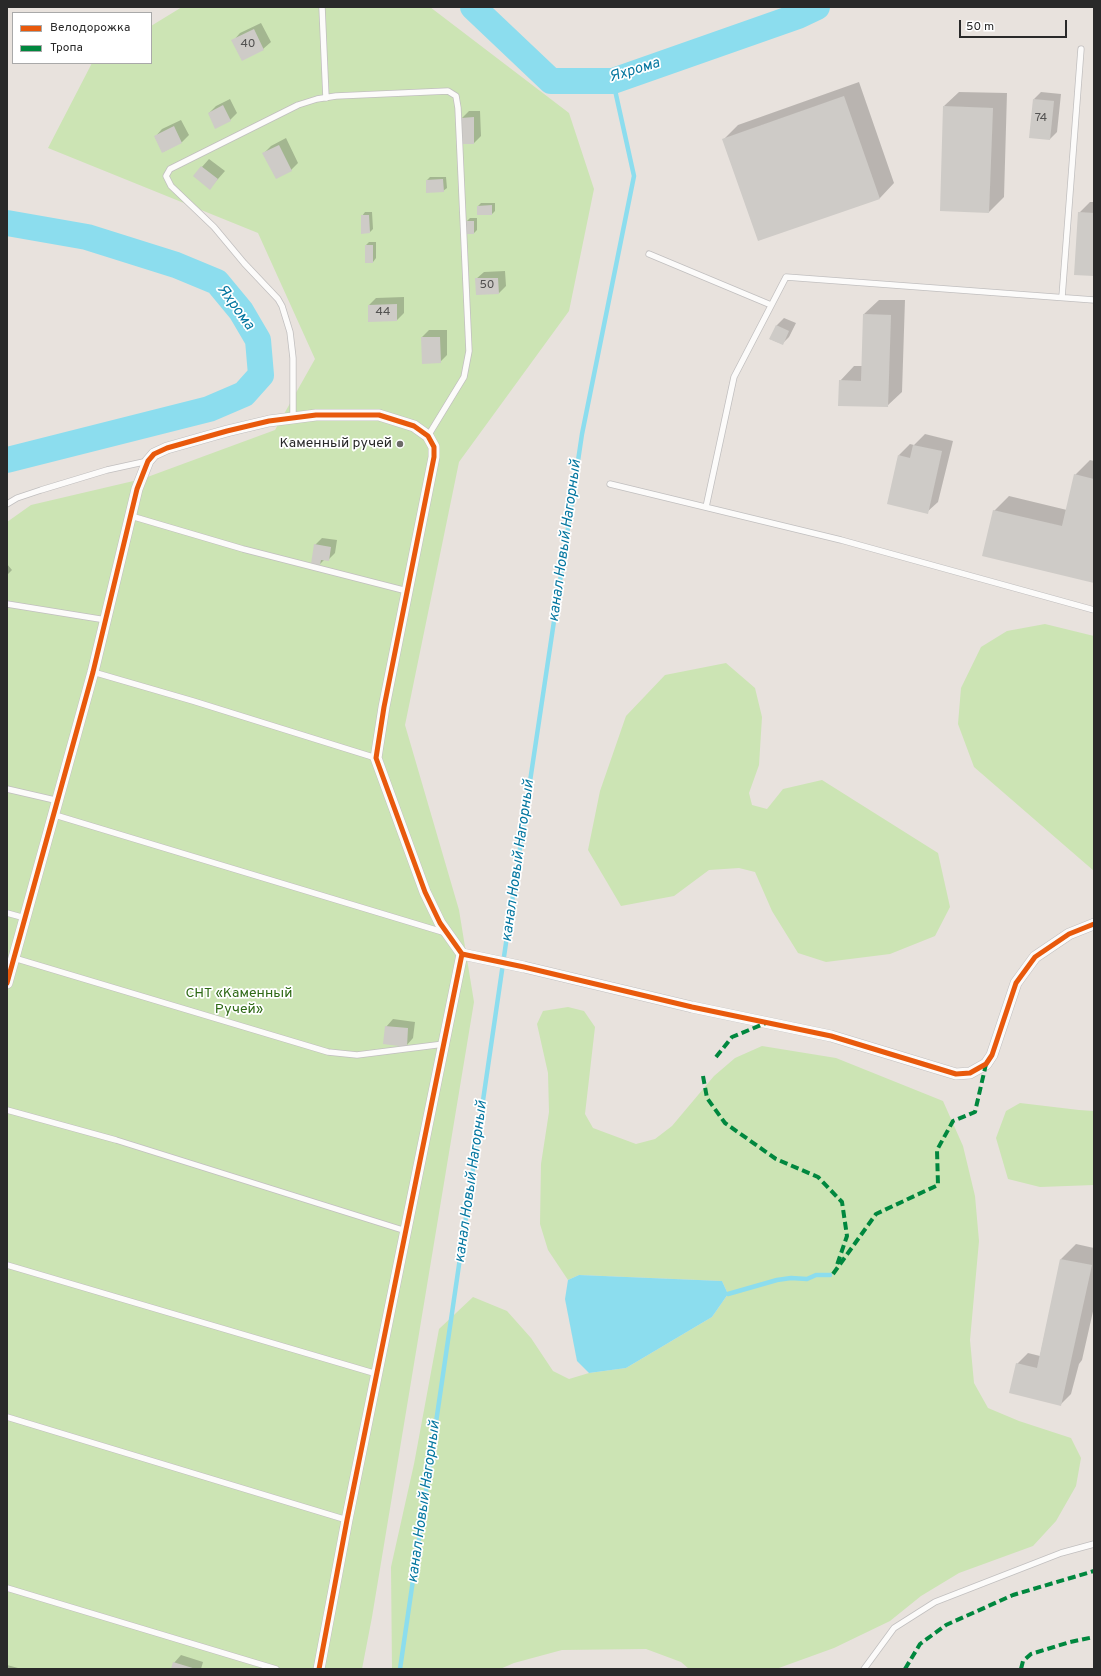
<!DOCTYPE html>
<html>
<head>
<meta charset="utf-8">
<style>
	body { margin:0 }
	#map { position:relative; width:1101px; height:1676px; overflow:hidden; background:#e8e2dd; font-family:Overpass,sans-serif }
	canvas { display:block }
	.frame { position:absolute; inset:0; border:8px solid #292929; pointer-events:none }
	.legend { position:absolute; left:12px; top:12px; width:140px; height:52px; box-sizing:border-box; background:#fff; border:1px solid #a9a9a9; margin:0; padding:5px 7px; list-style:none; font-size:12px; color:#292929 }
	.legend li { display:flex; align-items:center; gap:8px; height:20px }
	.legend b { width:20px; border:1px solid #a9a9a9 }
	.scale { position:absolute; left:959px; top:20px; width:108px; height:18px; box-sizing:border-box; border:2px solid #292929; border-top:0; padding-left:5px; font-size:12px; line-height:14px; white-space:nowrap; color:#292929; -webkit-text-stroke:3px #fff; paint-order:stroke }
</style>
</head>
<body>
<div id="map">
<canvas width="1101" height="1676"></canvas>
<div class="frame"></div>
<ul class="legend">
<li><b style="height:5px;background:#e8590c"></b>Велодорожка</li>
<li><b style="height:5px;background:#00873e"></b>Тропа</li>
</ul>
<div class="scale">50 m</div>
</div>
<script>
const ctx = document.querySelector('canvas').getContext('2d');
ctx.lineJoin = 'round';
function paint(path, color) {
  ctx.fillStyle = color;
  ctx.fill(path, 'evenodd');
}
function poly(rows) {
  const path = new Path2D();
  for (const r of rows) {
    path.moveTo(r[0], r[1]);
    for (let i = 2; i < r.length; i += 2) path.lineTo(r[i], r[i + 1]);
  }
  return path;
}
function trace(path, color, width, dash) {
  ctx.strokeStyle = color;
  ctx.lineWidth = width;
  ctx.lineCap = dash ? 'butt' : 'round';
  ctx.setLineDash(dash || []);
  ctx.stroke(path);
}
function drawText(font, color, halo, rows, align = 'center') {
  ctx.font = font + ' Overpass,sans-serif';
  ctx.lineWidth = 3.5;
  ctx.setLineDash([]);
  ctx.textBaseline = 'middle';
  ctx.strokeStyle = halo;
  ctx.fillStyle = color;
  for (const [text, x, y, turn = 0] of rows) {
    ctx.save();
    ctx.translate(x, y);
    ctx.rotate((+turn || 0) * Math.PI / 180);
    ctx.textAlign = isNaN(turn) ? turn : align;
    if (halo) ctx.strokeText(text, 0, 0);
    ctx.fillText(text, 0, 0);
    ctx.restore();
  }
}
const green = poly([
	[182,7,430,7,569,113,594,189,569,311,459,462,405,725,459,910,474,1002,372,1617,362,1669,7,1669,7,522,31,505,142,479,275,430,315,359,258,233,48,148,92,63,151,63,151,26],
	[1045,624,1094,636,1094,871,974,767,958,724,961,688,981,647,1007,631],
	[726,663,755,688,762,717,759,765,749,793,752,805,767,809,783,789,822,780,938,853,950,907,935,936,890,954,826,962,798,953,772,911,755,872,739,868,709,870,674,896,621,906,588,850,600,791,626,716,665,675],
	[568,1007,584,1011,595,1027,585,1114,593,1128,636,1144,655,1139,672,1126,714,1076,735,1058,762,1046,836,1058,943,1101,963,1146,975,1196,979,1241,970,1340,974,1383,988,1408,1019,1421,1071,1438,1081,1458,1076,1486,1056,1521,1033,1546,959,1573,921,1596,890,1621,834,1648,776,1669,689,1669,681,1662,646,1649,562,1650,514,1663,500,1669,392,1669,391,1567,414,1464,439,1329,473,1297,507,1311,531,1338,553,1371,569,1379,589,1373,626,1368,712,1317,728,1294,722,1281,579,1275,568,1280,548,1250,540,1224,541,1164,549,1112,548,1073,537,1024,543,1011],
	[1020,1103,1079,1110,1094,1111,1094,1185,1040,1187,1008,1179,996,1138,1006,1111]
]);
const water = poly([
	[579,1275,722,1281,728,1294,712,1317,626,1368,589,1373,577,1361,565,1299,568,1280]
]);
const shadow = poly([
	[261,23,271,42,263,49,233,41,240,33],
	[859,82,894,183,880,198,759,240,724,139,738,125],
	[959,92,1007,93,1004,197,989,212,944,106],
	[1041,92,1061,94,1057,132,1050,139,1034,99],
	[230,99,237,113,230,120,209,113,216,106],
	[469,111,480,111,481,136,474,143,462,143,462,118],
	[181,120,189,135,182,142,163,152,155,137,162,129],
	[286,138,298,163,291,170,264,153,271,146],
	[209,159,225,171,210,188,194,176],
	[430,177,446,177,447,188,443,191,427,180],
	[1090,202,1094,202,1094,275,1079,213],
	[481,203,495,203,495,211,492,214,478,206],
	[365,212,372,212,373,229,370,232,362,216],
	[470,218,477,218,477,230,474,233,466,222],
	[369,242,376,242,376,258,373,262,366,245],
	[505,271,506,286,499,293,476,279,484,272],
	[404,297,404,313,397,320,369,321,369,305,376,298],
	[879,300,905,300,902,392,887,406,840,381,854,366,862,366,864,314],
	[784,318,796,323,789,337,782,344,770,339,777,325],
	[429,330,447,330,447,355,440,362,422,337],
	[925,434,953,441,938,502,927,512,899,455,910,444,914,445],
	[1090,460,1094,461,1094,582,994,511,1009,496,1067,510,1075,475],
	[322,538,337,540,335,553,328,560,324,560,320,564,315,545],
	[7,564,12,570,7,575],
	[393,1019,415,1022,413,1038,406,1046,386,1027],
	[1076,1244,1094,1248,1094,1307,1082,1360,1079,1364,1071,1394,1060,1405,1017,1364,1028,1353,1040,1356,1061,1259],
	[181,1655,203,1662,201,1669,172,1669,174,1663],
	[7,1665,18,1668,17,1669,7,1669]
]);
const stream = poly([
	[728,1294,777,1280,791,1278,807,1279,816,1275,830,1275],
	[400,1669,513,895,582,434,634,176,613,81]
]);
const river = poly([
	[473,7,551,81,613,81,798,16,817,7],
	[7,223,87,237,176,265,217,282,241,311,258,340,261,375,244,394,209,409,7,460]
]);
const building = poly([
	[254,29,264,50,242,61,231,40],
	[844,96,880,199,758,241,722,139],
	[1033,99,1054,101,1050,140,1029,138],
	[223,105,231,121,215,129,208,113],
	[943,106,993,108,989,213,940,211],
	[474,117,474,144,461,144,461,118],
	[174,126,182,143,162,153,154,136],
	[279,145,292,171,276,179,262,153],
	[201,166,218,179,210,190,193,176],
	[443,179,444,192,426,193,426,180],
	[492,205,492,215,477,215,477,206],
	[1078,212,1094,213,1094,276,1074,275],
	[361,215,369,215,370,233,361,234],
	[465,221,474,221,474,234,466,234],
	[365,245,373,245,373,263,365,263],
	[475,278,498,278,499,294,476,295],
	[397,304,397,321,368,322,368,305],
	[863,314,891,315,888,407,838,406,839,380,861,381],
	[776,325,789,331,783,345,769,339],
	[421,337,440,337,441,363,422,364],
	[913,445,942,451,928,514,887,504,898,455,910,458],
	[1074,474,1094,479,1094,583,982,556,993,510,1062,526],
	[314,544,331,547,329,561,321,560,320,565,311,564],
	[385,1026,408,1028,407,1047,383,1044],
	[1060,1259,1092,1265,1061,1406,1009,1393,1016,1363,1037,1368],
	[173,1662,196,1669,171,1669]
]);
const service = poly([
	[322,7,326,98],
	[649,254,771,305],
	[1062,297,1081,49],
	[293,418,293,358,290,332,282,306,278,299,244,263,214,227,171,186,166,176,170,169,298,105,317,99,336,96,448,91,456,96,458,108,469,351,464,377,428,436],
	[610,484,841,540,1094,610],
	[7,504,17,498,41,490,107,470,148,461],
	[706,507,734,377,786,277,1094,300],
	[131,516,243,549,407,591],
	[7,604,106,620],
	[93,672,193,701,376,758],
	[7,789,59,801],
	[55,815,446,933],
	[7,913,25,918],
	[14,958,328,1052,357,1055,444,1044],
	[7,1110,116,1140,406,1231],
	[7,1265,377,1374],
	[7,1417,347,1520],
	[7,1588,276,1669],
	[864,1669,894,1628,935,1602,1061,1553,1094,1544]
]);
const minor = poly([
	[7,983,93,672,137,489,148,461,154,454,167,448,227,431,269,421,316,415,379,415,414,426,428,436,434,447,434,457,384,707,376,758,425,892,440,923,462,954,524,967,692,1007,831,1036,956,1074,970,1073,986,1064,992,1055,1016,983,1035,957,1069,934,1094,924],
	[319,1669,347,1520,462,954]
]);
const quiet = poly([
	[716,1057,732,1037,766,1023],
	[703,1076,707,1098,725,1123,776,1159,818,1177,842,1202,847,1236,837,1265],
	[833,1274,876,1214,938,1185,937,1150,953,1121,975,1112,986,1064],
	[905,1669,920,1644,946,1625,1013,1595,1094,1571],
	[1021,1669,1023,1661,1031,1654,1070,1642,1094,1637]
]);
const cycleway = poly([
	[7,983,93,672,137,489,148,461,154,454,167,448,227,431,269,421,316,415,379,415,414,426,428,436,434,447,434,457,384,707,376,758,425,892,440,923,462,954,524,967,692,1007,831,1036,956,1074,970,1073,986,1064,992,1055,1016,983,1035,957,1069,934,1094,924],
	[319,1669,347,1520,462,954]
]);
const markers = [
	[400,444,4,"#6c6a68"]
];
const numberNames = [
	["40",248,45],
	["74",1041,119],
	["50",487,286],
	["44",383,313]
];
const poiNames = [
	["Каменный ручей",392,444]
];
const parkNames = [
	["СНТ «Каменный",239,994],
	["Ручей»",239,1010]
];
const waterNames = [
	["Яхрома",635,71,-17],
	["Яхрома",235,308,54],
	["канал Новый Нагорный",566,541,-82],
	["канал Новый Нагорный",519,861,-82],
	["канал Новый Нагорный",472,1182,-82],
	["канал Новый Нагорный",425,1502,-82]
];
paint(green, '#cce4b4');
paint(water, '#8cddee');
paint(shadow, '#0003');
trace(stream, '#8cddee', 4.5);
trace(river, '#8cddee', 26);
paint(building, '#cecbc7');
trace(service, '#c1bfbf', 7);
trace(minor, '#c1bfbf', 12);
trace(service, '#fcfbfa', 5.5);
trace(minor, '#fcfbfa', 11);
trace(quiet, '#00873e', 4, [8, 4]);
trace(cycleway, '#e8590c', 5);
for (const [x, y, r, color] of markers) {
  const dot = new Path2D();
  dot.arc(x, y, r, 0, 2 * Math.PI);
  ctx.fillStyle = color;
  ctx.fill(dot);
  trace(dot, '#fff', 1.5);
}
drawText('12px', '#535251', null, numberNames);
drawText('14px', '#292929', '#fff', poiNames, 'right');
drawText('14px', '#2e6915', '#fff', parkNames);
drawText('italic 15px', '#0577a0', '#fff', waterNames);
</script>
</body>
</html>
